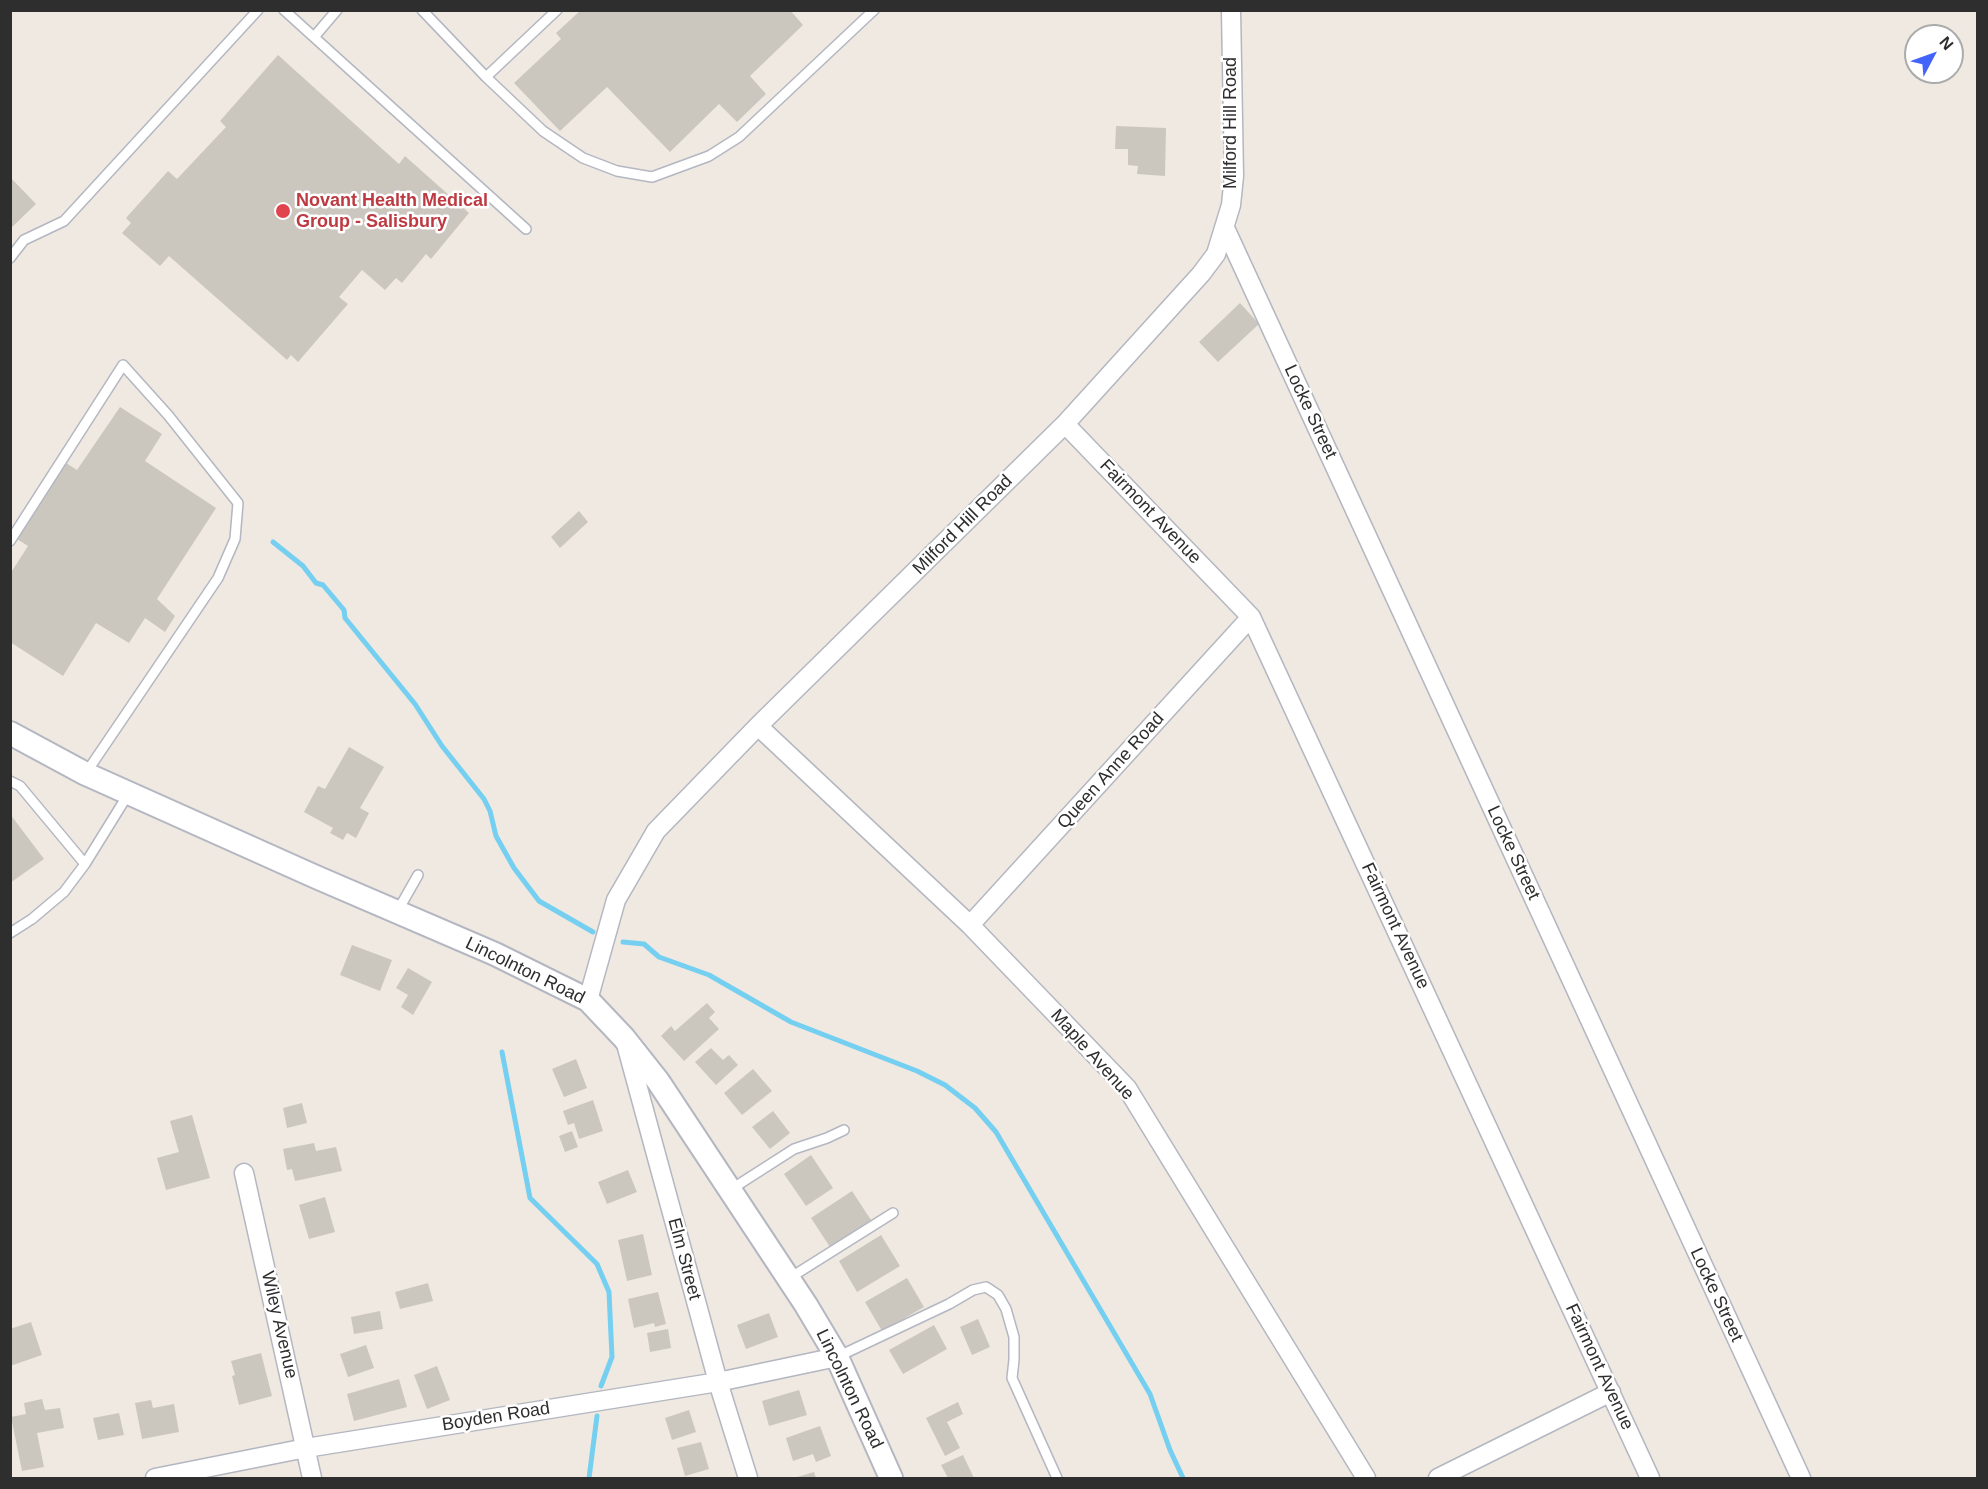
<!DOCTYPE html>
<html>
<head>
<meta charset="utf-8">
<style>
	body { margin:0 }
	#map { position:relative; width:1988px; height:1489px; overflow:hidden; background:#efe9e1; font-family:Helvetica,sans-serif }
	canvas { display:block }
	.frame { position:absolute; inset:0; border:12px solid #2e2e2e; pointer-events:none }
	.north { position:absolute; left:1904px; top:24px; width:60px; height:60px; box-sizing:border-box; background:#fff; border:2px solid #ababab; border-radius:50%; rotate:49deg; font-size:16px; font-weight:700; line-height:24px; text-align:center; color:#2e2e2e }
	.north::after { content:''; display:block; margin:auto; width:21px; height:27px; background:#4264fb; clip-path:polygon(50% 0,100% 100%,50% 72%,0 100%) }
</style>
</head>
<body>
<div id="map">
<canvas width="1988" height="1489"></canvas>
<div class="frame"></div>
<div class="north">N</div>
</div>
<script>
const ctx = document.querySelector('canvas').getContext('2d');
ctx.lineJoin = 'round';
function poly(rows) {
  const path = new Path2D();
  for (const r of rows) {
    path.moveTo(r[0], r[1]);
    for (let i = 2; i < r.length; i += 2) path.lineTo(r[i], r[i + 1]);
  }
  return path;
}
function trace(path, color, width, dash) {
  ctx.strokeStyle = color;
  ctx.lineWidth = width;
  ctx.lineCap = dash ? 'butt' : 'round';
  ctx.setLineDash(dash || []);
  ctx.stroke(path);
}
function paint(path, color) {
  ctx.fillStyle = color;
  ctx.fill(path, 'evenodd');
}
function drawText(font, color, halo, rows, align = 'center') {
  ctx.font = font + ' Helvetica,sans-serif';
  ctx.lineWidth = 5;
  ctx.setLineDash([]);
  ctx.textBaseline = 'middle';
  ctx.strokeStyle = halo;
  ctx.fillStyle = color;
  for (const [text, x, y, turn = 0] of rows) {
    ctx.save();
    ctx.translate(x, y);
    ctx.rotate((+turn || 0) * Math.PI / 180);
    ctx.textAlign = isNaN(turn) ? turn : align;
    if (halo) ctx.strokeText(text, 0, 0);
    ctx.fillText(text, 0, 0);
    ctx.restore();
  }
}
const stream = poly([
	[273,542,303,566,316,583,323,585,344,610,345,618,415,704,442,746,484,799,490,811,496,836,514,868,539,901,593,932],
	[623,942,644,944,659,957,709,975,791,1022,917,1071,945,1085,975,1108,996,1132,1150,1394,1170,1450,1183,1478],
	[502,1052,530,1198,597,1264,609,1292,612,1357,601,1386],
	[589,1478,597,1416]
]);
const building = poly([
	[581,10,790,10,803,25,750,76,766,94,737,122,719,104,670,152,607,87,560,131,514,83,561,39,556,33],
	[278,55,399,164,405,156,469,213,431,259,426,254,402,283,396,278,385,290,362,270,339,297,348,304,298,362,291,355,287,360,169,256,160,266,122,233,131,223,126,218,168,171,177,179,226,127,220,121],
	[1116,126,1166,128,1165,176,1137,174,1138,166,1128,165,1128,149,1115,149],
	[10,177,36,204,10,229],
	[1240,303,1259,324,1218,362,1199,342],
	[120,407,162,434,145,461,216,508,157,599,175,616,165,632,145,618,129,643,96,623,63,676,10,642,10,574,28,546,17,539,66,463,77,470],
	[579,511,588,522,560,548,551,537],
	[349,747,384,767,360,808,369,813,356,838,347,833,343,840,330,833,333,828,304,812,318,786,325,789],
	[10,814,44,859,10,883],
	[352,945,392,960,380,991,340,975],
	[408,968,432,982,413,1015,401,1007,408,995,396,988],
	[707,1003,715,1012,709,1018,719,1029,684,1061,661,1036,671,1026,675,1031],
	[711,1048,723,1060,729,1055,738,1065,716,1085,695,1062],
	[576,1059,587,1088,564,1097,552,1069],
	[753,1069,772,1091,742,1115,724,1093],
	[593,1100,603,1131,579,1139,574,1123,568,1125,563,1111],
	[302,1103,307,1123,287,1128,283,1108],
	[773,1111,790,1133,770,1149,752,1127],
	[192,1115,210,1178,166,1190,157,1158,179,1152,170,1121],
	[572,1131,578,1147,565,1152,559,1136],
	[314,1143,316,1151,336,1147,342,1171,295,1181,292,1169,287,1170,283,1149],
	[811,1155,833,1188,806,1206,784,1174],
	[628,1170,637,1192,607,1204,598,1182],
	[852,1191,871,1220,830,1247,811,1218],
	[325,1197,335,1232,309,1239,299,1205],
	[643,1234,652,1275,627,1281,618,1240],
	[881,1235,900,1266,857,1292,839,1261],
	[907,1278,924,1307,882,1331,865,1302],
	[428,1283,433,1301,400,1309,395,1292],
	[658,1292,666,1324,655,1327,654,1323,634,1328,628,1299],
	[380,1311,383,1329,354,1334,351,1317],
	[769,1313,778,1337,746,1349,737,1325],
	[978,1319,990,1347,972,1355,960,1327],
	[31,1322,42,1355,10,1366,10,1329],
	[934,1325,947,1349,903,1374,889,1350],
	[668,1329,671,1348,650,1352,647,1333],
	[366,1345,374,1368,348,1377,340,1354],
	[261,1353,272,1396,239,1405,232,1376,235,1375,231,1361],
	[437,1366,450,1400,427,1409,414,1375],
	[399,1379,407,1407,354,1421,347,1394],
	[799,1390,807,1415,769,1426,762,1401],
	[42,1399,45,1410,60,1408,64,1428,37,1433,44,1467,22,1471,11,1417,26,1414,24,1403],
	[151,1400,153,1408,174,1404,179,1432,142,1439,135,1403],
	[958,1402,963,1414,947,1422,960,1448,945,1456,926,1418],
	[689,1410,696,1432,672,1440,665,1418],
	[119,1413,124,1435,98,1440,93,1418],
	[820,1426,831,1456,816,1462,813,1454,793,1461,786,1438],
	[701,1442,709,1469,685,1476,677,1448],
	[963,1455,974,1478,948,1478,941,1465],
	[814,1472,816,1478,794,1478]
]);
const service = poly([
	[284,10,526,229],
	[422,10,486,77,543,131,583,158,617,171,652,177,709,156,739,137,874,10],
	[314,37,337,10],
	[486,77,557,10],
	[10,258,24,240,64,221,258,10],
	[10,541,123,365,168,415,238,503,235,539,218,578,86,773],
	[10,781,20,786,85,864],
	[397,912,418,875],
	[10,933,32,919,64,892,85,864,129,793],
	[730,1190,794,1149,827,1138,844,1130],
	[788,1279,893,1213],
	[837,1357,949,1304,973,1290,986,1287,998,1295,1006,1309,1014,1337,1014,1360,1012,1378,1057,1478]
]);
const minor = poly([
	[1225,228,1801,1478],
	[1065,424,1251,617,1650,1478],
	[758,726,970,925,1127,1088,1366,1478],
	[970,925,1251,617],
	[588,1000,616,900,656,831,758,726,1065,424,1201,274,1216,254,1231,205,1234,176,1231,10],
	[626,1044,718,1382,748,1478],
	[244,1173,312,1478],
	[155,1478,306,1448,718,1382,837,1357],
	[1438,1478,1611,1392]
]);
const tertiary = poly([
	[10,733,86,774,316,877,495,954,588,1000,624,1038,658,1081,806,1305,837,1357,891,1478]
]);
const markers = [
	[283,211,8,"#e0444e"]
];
const streetNames = [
	["Milford Hill Road",1231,123,-90],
	["Locke Street",1310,412,65],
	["Fairmont Avenue",1150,512,46],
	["Milford Hill Road",963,525,-45],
	["Queen Anne Road",1111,771,-48],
	["Locke Street",1513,853,65],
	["Fairmont Avenue",1395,926,65],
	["Lincolnton Road",525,971,26],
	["Maple Avenue",1092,1055,48],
	["Elm Street",684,1259,75],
	["Locke Street",1716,1295,65],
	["Wiley Avenue",279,1325,77],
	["Fairmont Avenue",1599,1367,65],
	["Lincolnton Road",849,1389,64],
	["Boyden Road",496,1417,-9]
];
const healthNames = [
	["Novant Health Medical",296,201],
	["Group - Salisbury",296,222]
];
trace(stream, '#75cff0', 5);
paint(building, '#cbc7bf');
trace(service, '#b4b7c1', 12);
trace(minor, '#b4b7c1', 21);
trace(tertiary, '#b4b7c1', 26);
trace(service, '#fff', 9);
trace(minor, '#fff', 18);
trace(tertiary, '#fff', 22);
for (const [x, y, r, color] of markers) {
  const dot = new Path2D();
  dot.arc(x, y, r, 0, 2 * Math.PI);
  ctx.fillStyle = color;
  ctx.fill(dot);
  trace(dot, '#fff', 2);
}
drawText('18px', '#2e2e2e', '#fff', streetNames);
drawText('bold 18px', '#be3a42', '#fff', healthNames, 'left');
</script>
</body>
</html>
